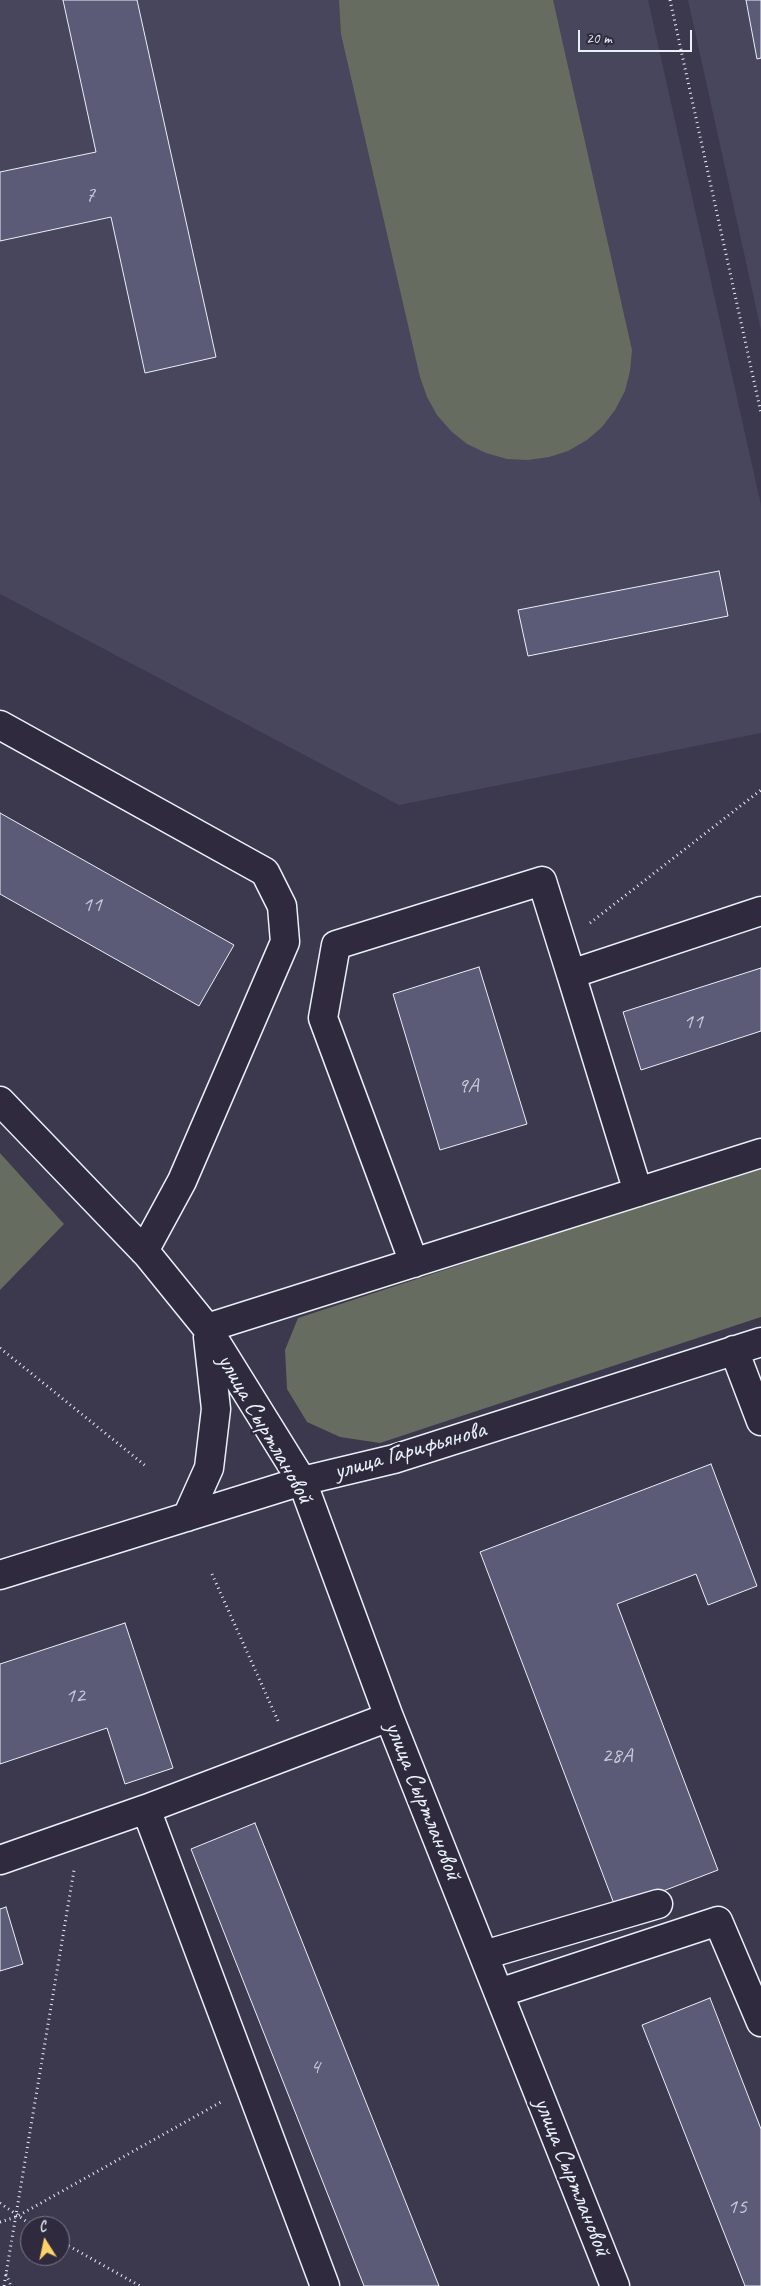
<!DOCTYPE html>
<html>
<head>
<meta charset="utf-8">
<style>
	body { margin:0 }
	#map { position:relative; width:761px; height:2286px; overflow:hidden; background:#3c384e; font-family:Caveat,sans-serif }
	canvas { display:block }
	.north { position:absolute; left:20px; top:2216px; width:50px; height:50px; box-sizing:border-box; background:#2f2a3d; border:1px solid #797a88; border-radius:50%; rotate:350deg; font-size:14px; font-weight:700; line-height:20px; text-align:center; color:#e8f1f8 }
	.north::after { content:''; display:block; margin:auto; width:18px; height:22px; background:#ffd166; clip-path:polygon(50% 0,100% 100%,50% 72%,0 100%) }
	.scale { position:absolute; left:578px; top:30px; width:114px; height:22px; box-sizing:border-box; border:2px solid #e8f1f8; border-top:0; padding-left:6px; font-size:15px; line-height:18px; white-space:nowrap; color:#e8f1f8; -webkit-text-stroke:4px #2f2a3d; paint-order:stroke }
</style>
</head>
<body>
<div id="map">
<canvas width="761" height="2286"></canvas>
<div class="north">С</div>
<div class="scale">20 m</div>
</div>
<script>
const ctx = document.querySelector('canvas').getContext('2d');
ctx.lineJoin = 'round';
function paint(path, color) {
  ctx.fillStyle = color;
  ctx.fill(path, 'evenodd');
}
function poly(rows) {
  const path = new Path2D();
  for (const r of rows) {
    path.moveTo(r[0], r[1]);
    for (let i = 2; i < r.length; i += 2) path.lineTo(r[i], r[i + 1]);
  }
  return path;
}
function trace(path, color, width, dash) {
  ctx.strokeStyle = color;
  ctx.lineWidth = width;
  ctx.lineCap = dash ? 'butt' : 'round';
  ctx.setLineDash(dash || []);
  ctx.stroke(path);
}
function drawText(font, color, halo, rows, align = 'center') {
  ctx.font = font + ' Caveat,sans-serif';
  ctx.lineWidth = 5;
  ctx.setLineDash([]);
  ctx.textBaseline = 'middle';
  ctx.strokeStyle = halo;
  ctx.fillStyle = color;
  for (const [text, x, y, turn = 0] of rows) {
    ctx.save();
    ctx.translate(x, y);
    ctx.rotate((+turn || 0) * Math.PI / 180);
    ctx.textAlign = isNaN(turn) ? turn : align;
    if (halo) ctx.strokeText(text, 0, 0);
    ctx.fillText(text, 0, 0);
    ctx.restore();
  }
}
const built = poly([
	[0,0,648,0,761,505,761,733,399,805,0,594],
	[688,0,761,0,761,330]
]);
const green = poly([
	[339,0,553,0,632,350,630,371,625,391,615,410,602,427,587,440,568,451,549,457,528,460,507,459,486,453,467,444,451,431,437,415,427,397,420,377,341,34],
	[0,1153,64,1224,0,1290],
	[761,1166,761,1317,380,1443,340,1437,307,1422,287,1389,285,1350,298,1318]
]);
const building = poly([
	[63,0,137,0,216,357,145,373,111,217,0,241,0,172,96,152,63,0],
	[746,0,761,0,761,58,757,59,746,0],
	[719,571,728,616,528,656,518,610,719,571],
	[0,813,234,945,199,1006,0,894,0,813],
	[479,967,527,1124,440,1150,393,994,479,967],
	[761,968,761,1031,641,1070,623,1012,761,968],
	[711,1464,757,1586,708,1605,696,1574,617,1604,718,1870,616,1909,480,1552,711,1464],
	[125,1623,173,1768,125,1784,107,1728,0,1764,0,1664,125,1623],
	[255,1823,439,2286,364,2286,191,1849,255,1823],
	[6,1907,23,1964,0,1971,0,1909,6,1907],
	[710,1998,761,2129,761,2286,745,2286,642,2025,710,1998]
]);
const path = poly([
	[670,0,761,413],
	[590,923,761,790],
	[0,1348,147,1467],
	[212,1574,279,1723],
	[0,2203,33,2226],
	[0,2222,16,2217,221,2102],
	[60,2241,140,2286],
	[6,2274,11,2286],
	[4,2286,74,1870]
]);
const minor = poly([
	[0,725,265,872,282,906,285,942,182,1181,144,1251],
	[0,1101,147,1254,207,1328,302,1481,389,1717,615,2286],
	[638,1192,571,974,761,911],
	[414,1263,323,1018,336,945,542,881,571,974],
	[207,1328,761,1153],
	[734,1350,761,1421],
	[187,1517,209,1468,216,1409,208,1337],
	[0,1575,302,1481,394,1459,761,1342],
	[146,1809,325,2286],
	[0,1860,146,1809,389,1717],
	[484,1955,658,1904],
	[499,1993,718,1921,761,2022]
]);
const numberNames = [
	["7",90,195],
	["11",92,905],
	["11",693,1022],
	["9А",468,1086],
	["12",75,1696],
	["28А",617,1756],
	["4",315,2067],
	["15",737,2207]
];
const streetNames = [
	["улица Сыртлановой",265,1429,60],
	["улица Гарифьянова",410,1451,-16],
	["улица Сыртлановой",423,1801,68],
	["улица Сыртлановой",572,2177,68]
];
paint(built, '#48465d');
paint(green, '#666c5f');
paint(building, '#5b5a77');
trace(building, '#e8f1f8', 1);
trace(minor, '#e8f1f8', 31);
trace(path, '#e8f1f8', 3, [1, 4]);
trace(minor, '#2f2a3d', 28);
drawText('22px', '#c5cbd8', null, numberNames);
drawText('25px', '#e8f1f8', '#2f2a3d', streetNames);
</script>
</body>
</html>
